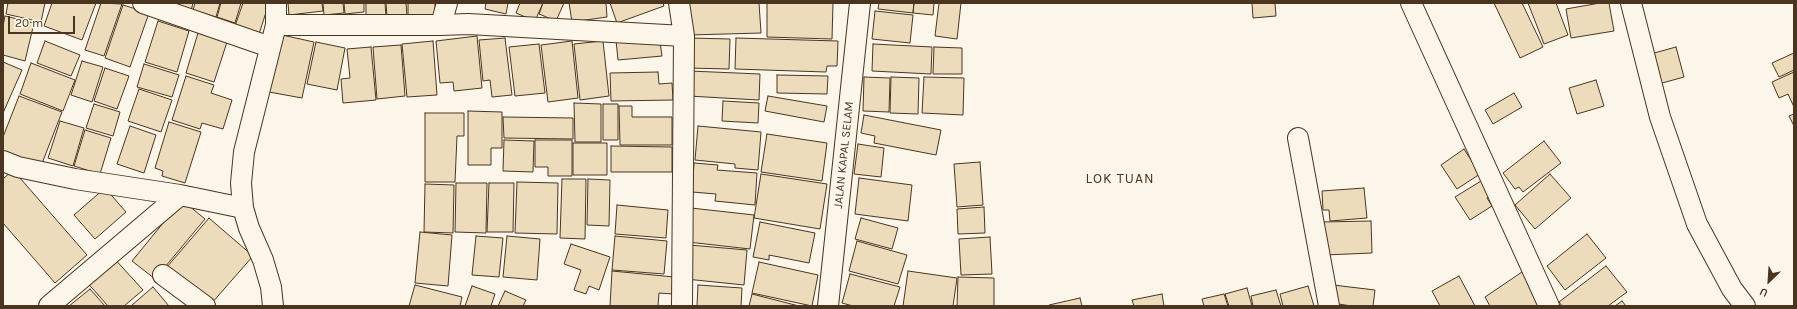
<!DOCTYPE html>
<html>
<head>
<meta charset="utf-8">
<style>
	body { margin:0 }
	#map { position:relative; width:1797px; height:309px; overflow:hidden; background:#fbf6e9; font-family:Karla,sans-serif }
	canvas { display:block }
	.frame { position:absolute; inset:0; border:4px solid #4a3520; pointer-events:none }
	.north { position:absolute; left:1749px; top:261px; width:40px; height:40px; -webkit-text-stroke:3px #fbf6e9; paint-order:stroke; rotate:205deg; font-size:11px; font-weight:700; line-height:16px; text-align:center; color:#4a3520 }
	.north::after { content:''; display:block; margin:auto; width:14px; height:18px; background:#4a3520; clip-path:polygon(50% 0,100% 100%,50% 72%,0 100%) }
	.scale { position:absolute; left:8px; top:16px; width:67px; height:18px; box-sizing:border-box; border:2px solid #4a3520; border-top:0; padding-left:5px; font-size:12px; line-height:14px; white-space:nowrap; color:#4a3520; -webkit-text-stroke:3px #fbf6e9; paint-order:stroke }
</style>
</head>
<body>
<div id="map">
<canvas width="1797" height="309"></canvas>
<div class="frame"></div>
<div class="north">U</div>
<div class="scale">20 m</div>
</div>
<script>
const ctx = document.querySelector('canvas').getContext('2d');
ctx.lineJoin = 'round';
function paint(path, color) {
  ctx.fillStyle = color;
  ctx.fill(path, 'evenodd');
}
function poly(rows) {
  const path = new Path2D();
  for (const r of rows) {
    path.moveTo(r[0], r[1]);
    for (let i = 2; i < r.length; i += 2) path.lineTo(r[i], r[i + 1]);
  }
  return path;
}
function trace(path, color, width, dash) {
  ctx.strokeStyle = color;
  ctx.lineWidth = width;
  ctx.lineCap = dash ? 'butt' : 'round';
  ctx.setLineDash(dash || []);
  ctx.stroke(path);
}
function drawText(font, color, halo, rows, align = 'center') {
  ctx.font = font + ' Karla,sans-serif';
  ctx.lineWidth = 3;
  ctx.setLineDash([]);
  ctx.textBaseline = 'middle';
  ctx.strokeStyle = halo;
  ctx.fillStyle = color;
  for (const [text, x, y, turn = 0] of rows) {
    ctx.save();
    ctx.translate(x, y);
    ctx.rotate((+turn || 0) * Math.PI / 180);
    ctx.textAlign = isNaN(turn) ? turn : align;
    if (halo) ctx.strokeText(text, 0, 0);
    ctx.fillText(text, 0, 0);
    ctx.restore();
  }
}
const building = poly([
	[8,3,45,3,41,22,6,14,8,3],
	[52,3,96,3,82,40,44,26,52,3],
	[101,3,122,4,104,56,85,50,101,3],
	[168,3,193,3,191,11,168,3],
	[195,3,220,3,216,17,193,10,195,3],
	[221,3,241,3,235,23,217,17,221,3],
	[243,3,269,3,259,34,235,26,243,3],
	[288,3,322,3,323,11,289,15,288,3],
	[323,3,343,3,344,13,324,15,323,3],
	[344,3,364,3,364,12,345,14,344,3],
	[366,3,385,3,386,17,366,17,366,3],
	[386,3,406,3,407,16,387,16,386,3],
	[408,3,435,3,435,15,408,16,408,3],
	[486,3,508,3,506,14,485,9,486,3],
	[520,3,543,3,535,21,516,13,520,3],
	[543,3,564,3,556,21,539,14,543,3],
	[569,3,606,3,607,17,572,22,569,3],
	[610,3,663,3,664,6,617,23,610,3],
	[688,3,759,3,761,33,689,35,688,3],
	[767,3,833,3,832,39,767,37,767,3],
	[879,3,914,3,913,13,878,9,879,3],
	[914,3,934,3,933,15,913,13,914,3],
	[939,3,961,3,957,39,935,36,939,3],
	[1252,3,1275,3,1276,16,1253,18,1252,3],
	[1494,3,1522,3,1543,47,1520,58,1494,3],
	[1528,3,1556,3,1568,35,1544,44,1528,3],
	[1600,3,1609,3,1614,31,1571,38,1566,9,1600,3],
	[123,5,149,13,130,67,105,58,123,5],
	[875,11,913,15,910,43,872,39,875,11],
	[5,16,34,23,25,61,3,55,3,26,5,16],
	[158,21,189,31,177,72,145,62,158,21],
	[198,33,227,42,214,82,186,73,198,33],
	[282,35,314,42,302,98,269,92,282,35],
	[659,35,662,56,618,60,616,40,659,35],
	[477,36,482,88,454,91,453,82,440,83,436,41,477,36],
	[505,38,512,95,492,97,490,80,483,81,479,40,505,38],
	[690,38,730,39,729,69,689,68,690,38],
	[736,38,838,41,837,66,827,66,826,72,735,69,736,38],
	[45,41,80,55,71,76,37,63,45,41],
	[433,41,437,95,407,97,402,44,433,41],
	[572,41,578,98,548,102,541,45,572,41],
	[603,41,609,96,580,100,574,44,603,41],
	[316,42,345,48,337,90,307,84,316,42],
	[539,44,545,93,515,96,509,47,539,44],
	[873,44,932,47,931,74,872,71,873,44],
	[401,45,405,96,377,99,373,47,401,45],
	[371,47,376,100,343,103,341,79,350,78,347,49,371,47],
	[934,47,962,48,962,74,933,74,934,47],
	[1676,47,1684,77,1655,85,1647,55,1676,47],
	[1794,53,1794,70,1779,77,1772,63,1794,53],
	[82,61,103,67,92,102,71,95,82,61],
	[3,62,22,70,3,113,3,62],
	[31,63,75,80,63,111,20,94,31,63],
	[144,64,179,75,172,97,137,87,144,64],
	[105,68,129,76,117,109,94,101,105,68],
	[689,71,760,74,759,100,688,96,689,71],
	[658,72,659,84,672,83,673,100,611,101,610,73,658,72],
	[1794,72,1794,107,1788,94,1779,98,1772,82,1794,72],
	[777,75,828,76,827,94,777,93,777,75],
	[186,76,214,85,211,93,232,100,223,129,202,123,200,129,172,120,186,76],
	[864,77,890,78,889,112,863,111,864,77],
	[891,77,919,78,918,114,890,113,891,77],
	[924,77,964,78,963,115,922,113,924,77],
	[1596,80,1604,106,1577,114,1569,88,1596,80],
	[139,89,172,100,161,132,128,121,139,89],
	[1514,93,1522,107,1493,124,1485,110,1514,93],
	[19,96,62,112,41,166,3,151,3,137,19,96],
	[768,96,827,106,824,122,765,111,768,96],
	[723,101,759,103,758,123,722,121,723,101],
	[574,103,601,104,601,142,575,142,574,103],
	[94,104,120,112,113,136,86,128,94,104],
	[603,104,618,104,618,140,603,140,603,104],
	[619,106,632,106,632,117,672,117,672,145,620,145,619,106],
	[468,111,502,112,502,148,491,148,491,165,468,165,468,111],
	[425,113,464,113,464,136,457,136,455,182,425,182,425,113],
	[1794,114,1794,126,1789,116,1794,114],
	[864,115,941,130,936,155,874,143,875,136,861,133,864,115],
	[503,117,573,118,573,139,504,138,503,117],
	[60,121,84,128,73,166,48,158,60,121],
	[169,122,201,132,185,183,162,176,163,171,155,168,169,122],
	[130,126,156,135,144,173,117,164,130,126],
	[698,126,761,132,758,170,735,168,735,164,695,160,698,126],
	[85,130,111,138,100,174,74,166,85,130],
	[767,134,827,143,822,181,761,172,767,134],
	[504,140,534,141,533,172,503,171,504,140],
	[535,140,572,140,572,176,548,176,548,167,535,167,535,140],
	[1544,141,1561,163,1523,192,1519,187,1515,189,1503,173,1544,141],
	[573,143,607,143,607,175,573,175,573,143],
	[858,144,884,148,881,177,854,174,858,144],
	[611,146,672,147,672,172,611,172,611,146],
	[1464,149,1480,174,1457,189,1441,165,1464,149],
	[980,162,983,205,957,207,954,164,980,162],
	[694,163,718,165,717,170,757,173,755,205,715,201,716,194,692,192,694,163],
	[13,170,87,255,55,283,3,223,3,179,13,170],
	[761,174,827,184,820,229,754,218,761,174],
	[1550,174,1571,198,1535,229,1515,205,1550,174],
	[859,178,912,185,908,221,855,214,859,178],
	[562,179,586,179,585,239,560,238,562,179],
	[588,179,610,180,609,226,587,225,588,179],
	[1481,181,1491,196,1487,198,1492,206,1470,220,1455,197,1481,181],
	[517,182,558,183,557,234,515,233,517,182],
	[456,183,487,183,486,233,455,232,456,183],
	[489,183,514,183,513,232,487,232,489,183],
	[425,184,454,185,453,233,424,232,425,184],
	[105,188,126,212,95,239,74,215,105,188],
	[1364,188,1367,218,1330,221,1329,210,1323,210,1322,191,1364,188],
	[182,200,205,219,155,279,132,261,182,200],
	[617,205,668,210,666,238,615,234,617,205],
	[984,207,985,233,958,234,957,209,984,207],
	[691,208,754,215,750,249,688,242,691,208],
	[209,218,253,256,211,304,167,267,209,218],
	[861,218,898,228,892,249,855,239,861,218],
	[1371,221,1372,253,1324,255,1322,222,1371,221],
	[760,222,815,233,809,263,769,255,769,260,753,257,760,222],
	[420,232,452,235,448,286,415,283,420,232],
	[1587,234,1606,258,1565,290,1547,266,1587,234],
	[476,236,503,238,499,277,472,275,476,236],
	[507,236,540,239,537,280,503,277,507,236],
	[615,236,667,241,664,274,612,270,615,236],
	[990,237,992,274,961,275,959,239,990,237],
	[857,241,907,255,898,284,849,271,857,241],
	[571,244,610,257,599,290,589,286,586,294,574,290,581,270,564,264,571,244],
	[689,245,747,250,744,285,686,279,689,245],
	[112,256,143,290,124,306,108,306,85,280,112,256],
	[759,262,818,275,812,306,752,293,759,262],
	[1606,266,1627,292,1608,306,1562,306,1559,302,1606,266],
	[612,271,674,277,673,294,659,293,658,306,610,306,612,271],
	[908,271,957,278,953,306,903,306,908,271],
	[1522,272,1543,303,1539,306,1490,306,1485,297,1522,272],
	[850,274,900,287,894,306,853,306,842,303,850,274],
	[1459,276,1475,306,1440,306,1432,291,1459,276],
	[958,277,994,278,994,306,957,306,958,277],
	[415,285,462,297,460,306,409,306,415,285],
	[698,285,742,288,741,306,697,306,698,285],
	[1333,285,1375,290,1373,306,1352,306,1331,303,1333,285],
	[472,286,495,294,491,306,465,306,472,286],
	[1308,286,1314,306,1283,306,1280,294,1308,286],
	[153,287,169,306,133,306,132,305,153,287],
	[1247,288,1252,306,1229,306,1225,294,1247,288],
	[90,289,105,306,69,306,90,289],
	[1276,290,1281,306,1253,306,1251,296,1276,290],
	[505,291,526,300,523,306,498,306,505,291],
	[752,294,799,306,749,306,752,294],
	[1162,294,1164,306,1134,306,1132,300,1162,294],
	[1224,294,1228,306,1204,306,1202,299,1224,294],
	[1080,298,1082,306,1050,306,1049,305,1080,298],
	[1622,301,1626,306,1615,306,1622,301]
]);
const minor = poly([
	[143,3,270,47],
	[679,3,684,36,682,306],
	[1411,3,1549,306],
	[1631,3,1660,117,1697,224,1732,289,1745,306],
	[276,25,441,25,468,24,684,36],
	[441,25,447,3],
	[1298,138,1329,306],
	[3,161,18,167,75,179,180,195,243,208],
	[163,275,205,306],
	[49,306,180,195],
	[273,306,271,287,263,260,249,228,243,208,241,183,244,152,276,25,276,3],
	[828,306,860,3]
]);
const streetNames = [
	["JALAN KAPAL SELAM",844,155,-84]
];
const quarterNames = [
	["LOK TUAN",1120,179]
];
paint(building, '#ecdcbc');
trace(building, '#4a3520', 1);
trace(minor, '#4a3520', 22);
trace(minor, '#fbf6e9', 20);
drawText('12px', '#4a3520', '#fbf6e9', streetNames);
ctx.letterSpacing = '1px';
drawText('14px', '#4a3520', '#fbf6e9', quarterNames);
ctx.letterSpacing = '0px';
</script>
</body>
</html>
